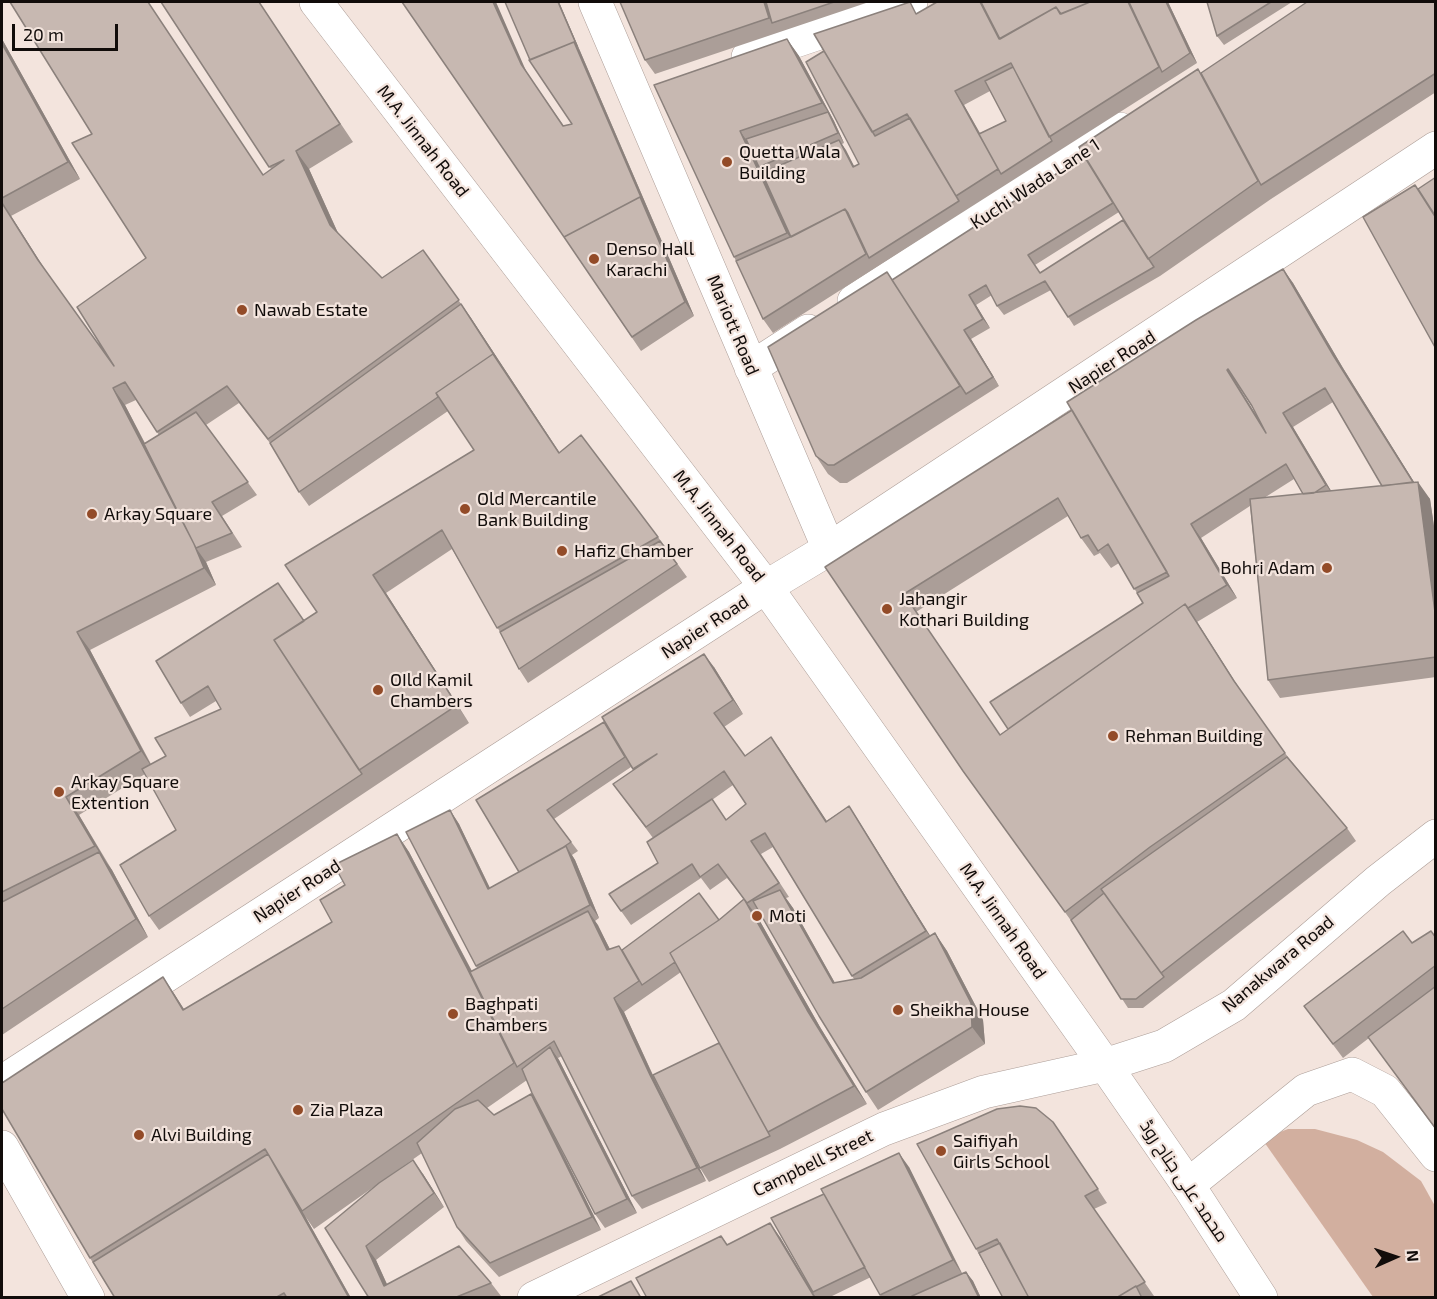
<!DOCTYPE html>
<html>
<head>
<meta charset="utf-8">
<style>
	body { margin:0 }
	#map { position:relative; width:1437px; height:1299px; overflow:hidden; background:#f3e4dd; font-family:"Exo 2",sans-serif }
	canvas { display:block }
	.frame { position:absolute; inset:0; border:3px solid #110c0a; pointer-events:none }
	.north { position:absolute; left:1365px; top:1227px; width:60px; height:60px; -webkit-text-stroke:4px #f3e4dd; paint-order:stroke; rotate:87deg; font-size:16px; font-weight:700; line-height:24px; text-align:center; color:#110c0a }
	.north::after { content:''; display:block; margin:auto; width:21px; height:27px; background:#110c0a; clip-path:polygon(50% 0,100% 100%,50% 72%,0 100%) }
	.scale { position:absolute; left:12px; top:24px; width:106px; height:27px; box-sizing:border-box; border:3px solid #110c0a; border-top:0; padding-left:8px; font-size:18px; line-height:21px; white-space:nowrap; color:#110c0a; -webkit-text-stroke:4px #f3e4dd; paint-order:stroke }
</style>
</head>
<body>
<div id="map">
<canvas width="1437" height="1299"></canvas>
<div class="frame"></div>
<div class="north">N</div>
<div class="scale">20 m</div>
</div>
<script>
const ctx = document.querySelector('canvas').getContext('2d');
ctx.lineJoin = 'round';
function paint(path, color) {
  ctx.fillStyle = color;
  ctx.fill(path, 'evenodd');
}
function poly(rows) {
  const path = new Path2D();
  for (const r of rows) {
    path.moveTo(r[0], r[1]);
    for (let i = 2; i < r.length; i += 2) path.lineTo(r[i], r[i + 1]);
  }
  return path;
}
function trace(path, color, width, dash) {
  ctx.strokeStyle = color;
  ctx.lineWidth = width;
  ctx.lineCap = dash ? 'butt' : 'round';
  ctx.setLineDash(dash || []);
  ctx.stroke(path);
}
function drawText(font, color, halo, rows, align = 'center') {
  ctx.font = font + ' "Exo 2",Cairo,sans-serif';
  ctx.lineWidth = 4.5;
  ctx.setLineDash([]);
  ctx.textBaseline = 'middle';
  ctx.strokeStyle = halo;
  ctx.fillStyle = color;
  for (const [text, x, y, turn = 0] of rows) {
    ctx.save();
    ctx.translate(x, y);
    ctx.rotate((+turn || 0) * Math.PI / 180);
    ctx.textAlign = isNaN(turn) ? turn : align;
    if (halo) ctx.strokeText(text, 0, 0);
    ctx.fillText(text, 0, 0);
    ctx.restore();
  }
}
const green = poly([
	[1288,1129,1315,1129,1357,1140,1383,1152,1421,1181,1435,1206,1435,1297,1373,1297,1262,1139]
]);
const minor = poly([
	[595,2,829,549],
	[748,57,911,2],
	[854,301,1120,129],
	[751,368,808,331],
	[1188,1185,1306,1090,1352,1074,1385,1091,1436,1155],
	[534,1298,884,1129,984,1092,1105,1065,1164,1046,1234,1005,1378,881,1436,836]
]);
const major = poly([
	[2,1082,766,587,829,549,1436,148],
	[2,1147,88,1298]
]);
const highway = poly([
	[316,2,766,587,1105,1065,1188,1185,1261,1298]
]);
const wall = poly([
	[161,2,259,2,353,142,309,169,338,233,382,278,423,250,471,318,559,452,658,537,687,577,528,683,519,669,500,632,452,549,386,593,469,723,159,930,149,916,176,830,145,774,79,815,112,870,148,937,2,1035,2,39,80,179,11,216,48,274,114,366,271,169],
	[136,400,159,435,145,443,125,405],
	[239,403,273,447,299,492,309,506,448,411,474,450,317,612,181,703,190,717,216,701,221,709,166,756,151,764,90,650,216,585,206,562,242,547,222,516,257,495,206,425],
	[505,2,559,2,694,316,641,351,564,237,527,73,564,126,572,124,530,60],
	[620,2,869,2,655,74,645,60],
	[937,2,1168,2,1197,63,773,333,763,319,654,85,787,39,799,56,834,121,844,143,842,144,854,166,859,164,918,13],
	[990,91,1006,121,980,133,964,105],
	[1207,2,1292,2,1224,45,1217,36],
	[1436,2,1436,92,1271,199,1160,276,1074,326,1051,290,1004,315,997,306,992,295,976,305,990,328,971,339,999,386,847,483,840,483,828,474,816,456,892,280,1084,156,1201,73],
	[1119,212,1136,239,1040,273,1035,265],
	[1283,269,1293,283,1343,368,1414,482,1430,499,1436,540,1436,677,1280,698,1268,680,1250,506,1201,538,1237,598,1197,622,1244,696,1288,757,1347,828,1356,841,1143,1008,1128,1008,1072,922,963,771,825,567,1072,410],
	[1236,383,1252,406,1260,421],
	[1333,402,1382,486,1331,491,1293,427],
	[1294,479,1303,494,1264,498],
	[1068,516,1081,538,1094,556,1100,553,1111,568,1119,563,1143,603,1008,729,1000,735,916,612],
	[714,667,743,714,724,727,745,756,771,737,826,821,849,806,858,820,930,936,935,933,947,951,983,1020,985,1044,878,1110,866,1092,760,914,757,916,820,1027,867,1104,780,1149,709,1182,700,1168,656,1082,706,1181,642,1209,632,1196,562,1056,558,1058,637,1213,605,1228,595,1214,544,1116,601,1230,499,1277,466,1241,457,1227,422,1153,314,1229,305,1216,351,1298,115,1298,90,1258,163,977,184,1009,332,922,345,885,397,834,409,852,472,971,477,968,406,832,450,810,459,824,490,888,519,872,476,800],
	[631,767,634,770,613,784,653,838,658,863,609,894,631,925,701,878,710,890,727,878,744,899,719,920,622,950,619,946,610,949,595,921,599,918,575,860,572,855,578,851,554,819],
	[733,785,746,804,726,820,712,800],
	[773,847,854,979,835,983,793,908,786,898,789,897,761,854],
	[681,972,719,1043,653,1075,624,1012],
	[527,1080,540,1107,531,1094,494,1115,487,1108],
	[1436,938,1436,1130,1369,1038,1343,1058,1304,1006,1412,943],
	[1063,1136,1107,1203,1094,1209,1154,1296,1151,1298,1003,1298,976,1249],
	[909,1167,962,1273,966,1272,973,1281,981,1298,882,1298,871,1277,828,1298,816,1298,815,1296,816,1298,647,1298,721,1236,727,1244,780,1237,804,1277],
	[423,1174,444,1207,376,1260,387,1284,491,1283,501,1296,498,1298,369,1298,325,1228]
]);
const shadedWall = poly([
	[493,2,496,2,527,73,521,64],
	[558,2,559,2,580,51,577,46],
	[764,2,770,2,772,23,769,18],
	[1166,2,1168,2,1197,63,1190,53],
	[2,39,80,179,68,162,2,44],
	[787,39,799,56,834,121,844,143,838,133,828,112,822,103],
	[574,42,580,51,694,316,685,302],
	[955,91,964,105,1002,173,1001,174],
	[740,131,752,148,759,167,764,175,800,251,787,233],
	[839,140,846,150,859,176,853,167],
	[296,151,309,169,342,242,330,225],
	[2,202,11,216,50,278,38,260],
	[1283,269,1293,283,1343,368,1419,490,1418,482,1430,499,1436,540,1436,620,1333,355],
	[969,295,976,305,990,328,983,319],
	[461,304,471,318,571,470,493,354],
	[964,330,971,339,999,386,993,377],
	[1227,370,1236,383,1276,447,1266,433],
	[113,388,125,405,198,547,196,548,206,562,216,585,204,568],
	[1283,413,1293,427,1336,499,1326,485],
	[1191,524,1201,538,1237,598,1227,585],
	[373,575,386,593,469,723,457,705],
	[1185,604,1197,622,1246,699,1234,681],
	[77,632,90,650,153,769,141,751],
	[704,654,714,667,743,714,733,700],
	[771,737,781,751,836,835,826,822],
	[66,797,79,815,107,863,95,846],
	[849,806,858,820,936,945,926,931],
	[450,810,459,824,497,903,488,889],
	[397,834,409,852,479,985,517,1067],
	[566,846,575,860,599,918,590,905],
	[99,852,112,870,148,937,136,919],
	[780,890,793,908,845,1001,833,983],
	[744,899,757,916,820,1027,867,1104,854,1086,807,1010],
	[588,911,598,925,617,964,607,950],
	[935,933,947,951,983,1020,985,1044,972,1027],
	[163,977,175,995,195,1027,183,1010],
	[614,998,624,1012,659,1089,706,1181,697,1168,650,1075],
	[550,1047,559,1060,637,1213,627,1199],
	[531,1094,540,1108,601,1230,592,1217],
	[268,1153,305,1216,351,1298,349,1298],
	[899,1153,909,1167,962,1274,953,1260],
	[413,1160,423,1174,444,1207,434,1193],
	[770,1223,780,1237,816,1298,815,1298],
	[366,1246,376,1260,393,1298,384,1286],
	[966,1272,973,1281,981,1298,979,1298]
]);
const building = poly([
	[10,2,148,2,263,175,284,160,269,167,161,2,259,2,340,124,296,151,330,225,382,278,423,250,459,300,268,439,227,386,157,432,125,382,113,388,194,544,204,568,77,632,141,751,66,797,95,846,2,892,2,203,38,260,114,366,77,307,146,258,72,143,92,134,10,2],
	[402,2,493,2,521,64,563,126,572,124,529,60,574,42,643,202,640,197,564,237,402,2],
	[505,2,558,2,577,46,574,42,530,60,505,2],
	[620,2,764,2,769,18,645,60,620,2],
	[766,2,834,2,772,23,766,2],
	[910,2,916,14,937,2,980,2,999,39,1056,7,1060,14,1090,2,1128,2,1159,67,1049,137,1011,63,955,91,998,169,956,196,907,114,872,132,814,34,910,2],
	[981,2,1090,2,1061,14,1056,7,1000,39,981,2],
	[1129,2,1166,2,1190,53,1162,72,1129,2],
	[1207,2,1271,2,1217,36,1207,2],
	[1307,2,1436,2,1436,73,1261,185,1201,73,1307,2],
	[787,39,822,103,740,131,787,233,734,257,654,85,787,39],
	[2,44,68,162,2,198,2,44],
	[824,51,875,136,910,118,959,201,869,258,848,213,845,209,791,237,762,173,839,140,853,167,859,164,806,62,824,51],
	[1013,67,1052,141,1001,174,979,134,1006,121,985,81,1013,67],
	[1198,69,1258,181,1148,259,1079,147,1198,69],
	[828,112,838,133,759,167,746,139,828,112],
	[1084,156,1113,203,1028,255,1040,273,1123,220,1154,267,1068,317,1045,281,997,306,986,285,969,295,983,319,964,330,993,377,966,394,892,280,1084,156],
	[1436,177,1436,217,1418,189,1436,177],
	[1415,185,1436,218,1436,349,1363,217,1415,185],
	[640,197,685,302,632,337,564,237,640,197],
	[845,209,866,254,763,319,736,261,790,237,845,209],
	[1283,269,1333,355,1413,482,1382,486,1325,388,1283,413,1326,485,1314,493,1303,494,1286,464,1191,524,1227,585,1188,608,1185,604,1008,729,990,702,1143,603,1137,593,1169,576,1067,402,1196,320,1283,269],
	[1228,369,1252,406,1266,433,1227,370,1228,369],
	[887,272,960,386,834,465,828,465,816,456,768,347,887,272],
	[461,304,496,358,493,354,436,393,438,397,299,492,270,443,461,304],
	[493,354,559,453,581,435,658,537,497,628,442,530,373,575,457,705,359,770,274,640,317,612,285,565,474,450,436,393,493,354],
	[1072,410,1167,572,1134,589,1108,544,1098,551,1088,535,1081,538,1058,498,904,594,1000,735,1185,604,1234,681,1285,753,1150,847,1065,912,963,771,825,567,1072,410],
	[196,412,248,482,212,502,232,533,196,548,144,444,196,412],
	[1418,482,1436,620,1436,657,1268,680,1250,499,1418,482],
	[660,541,677,564,519,669,500,632,660,541],
	[278,583,304,621,274,640,362,774,149,916,120,865,176,830,142,769,166,756,155,738,221,709,208,686,181,703,156,661,278,583],
	[704,654,733,700,714,713,745,756,771,737,826,822,849,806,926,931,852,976,765,833,751,841,779,883,747,903,718,864,700,877,692,864,621,911,609,894,658,863,647,842,712,799,726,820,746,804,724,771,646,827,613,784,657,754,633,769,602,717,704,654],
	[604,722,625,757,547,810,571,842,562,848,519,872,476,800,604,722],
	[1287,757,1347,828,1161,973,1101,889,1287,757],
	[450,810,488,889,566,846,590,905,476,966,406,832,450,810],
	[397,834,467,968,514,1063,302,1211,265,1149,90,1258,2,1109,2,1083,163,977,183,1010,332,922,320,900,345,885,334,865,397,834],
	[99,852,136,919,2,1009,2,902,99,852],
	[780,890,833,983,861,978,935,933,971,1003,972,1027,866,1092,819,1016,753,901,780,890],
	[699,893,719,920,670,953,675,962,642,985,622,950,699,893],
	[1104,893,1164,977,1136,999,1121,999,1071,920,1104,893],
	[744,899,807,1010,854,1086,768,1132,670,953,719,920,744,899],
	[588,911,607,950,619,946,639,981,614,998,650,1075,697,1168,632,1196,554,1041,517,1067,470,972,588,911],
	[1403,931,1412,943,1431,931,1436,938,1436,965,1333,1044,1304,1006,1403,931],
	[1436,986,1436,1129,1368,1037,1436,986],
	[719,1043,770,1136,700,1168,653,1075,719,1043],
	[550,1047,627,1199,595,1214,532,1093,522,1069,550,1047],
	[531,1094,592,1217,490,1263,457,1227,417,1143,455,1109,478,1100,494,1115,531,1094],
	[1020,1106,1036,1108,1053,1122,1098,1189,1085,1196,1145,1282,1136,1287,1136,1286,1116,1298,1029,1298,997,1239,976,1249,917,1144,997,1109,1020,1106],
	[899,1153,953,1260,880,1295,821,1189,899,1153],
	[268,1154,349,1298,287,1298,284,1293,275,1298,115,1298,93,1262,268,1154],
	[413,1160,434,1193,366,1246,384,1286,459,1246,491,1283,454,1298,369,1298,325,1228,379,1183,413,1160],
	[824,1194,865,1267,813,1292,771,1218,824,1194],
	[770,1223,815,1298,647,1298,636,1278,721,1236,727,1245,770,1223],
	[1000,1243,1029,1298,1003,1298,979,1253,1000,1243],
	[966,1272,979,1298,913,1298,912,1296,966,1272],
	[631,1281,641,1298,596,1298,631,1281],
	[1136,1286,1142,1298,1116,1298,1136,1286]
]);
const markers = [
	[727,162,6,"#934b28"],
	[594,259,6,"#934b28"],
	[242,310,6,"#934b28"],
	[465,509,6,"#934b28"],
	[92,514,6,"#934b28"],
	[562,551,6,"#934b28"],
	[1327,568,6,"#934b28"],
	[887,609,6,"#934b28"],
	[378,690,6,"#934b28"],
	[1113,736,6,"#934b28"],
	[59,792,6,"#934b28"],
	[757,916,6,"#934b28"],
	[898,1010,6,"#934b28"],
	[453,1014,6,"#934b28"],
	[298,1110,6,"#934b28"],
	[139,1135,6,"#934b28"],
	[941,1151,6,"#934b28"]
];
const streetNames = [
	["M.A. Jinnah Road",423,141,52],
	["Kuchi Wada Lane 1",1035,184,-33],
	["Mariott Road",733,325,67],
	["Napier Road",1112,362,-33],
	["M.A. Jinnah Road",719,526,52],
	["Napier Road",705,627,-33],
	["Napier Road",297,891,-33],
	["M.A. Jinnah Road",1003,921,55],
	["Nanakwara Road",1278,964,-40],
	["Campbell Street",813,1163,-26],
	["محمد علی جناح روڈ",1184,1181,56]
];
const poiNames = [
	["Quetta Wala",739,152],
	["Building",739,173],
	["Denso Hall",606,249],
	["Karachi",606,270],
	["Nawab Estate",254,310],
	["Old Mercantile",477,499],
	["Bank Building",477,520],
	["Arkay Square",104,514],
	["Hafiz Chamber",574,551],
	["Bohri Adam",1315,568,"right"],
	["Jahangir",899,599],
	["Kothari Building",899,620],
	["OIld Kamil",390,680],
	["Chambers",390,701],
	["Rehman Building",1125,736],
	["Arkay Square",71,782],
	["Extention",71,803],
	["Moti",769,916],
	["Baghpati",465,1004],
	["Chambers",465,1025],
	["Sheikha House",910,1010],
	["Zia Plaza",310,1110],
	["Alvi Building",151,1135],
	["Saifiyah",953,1141],
	["Girls School",953,1162]
];
paint(green, '#d2af9f');
trace(minor, '#ad9e98', 34);
trace(major, '#ad9e98', 34);
trace(highway, '#ad9e98', 34);
trace(minor, '#fff', 33);
trace(major, '#fff', 33);
trace(highway, '#fff', 33);
paint(wall, '#ab9e98');
paint(shadedWall, '#8b817c');
paint(building, '#c7b8b1');
trace(building, '#8b817c', 1.5);
for (const [x, y, r, color] of markers) {
  const dot = new Path2D();
  dot.arc(x, y, r, 0, 2 * Math.PI);
  ctx.fillStyle = color;
  ctx.fill(dot);
  trace(dot, '#f3e4dd', 2);
}
drawText('18px', '#110c0a', '#f3e4dd', streetNames);
drawText('18px', '#110c0a', '#f3e4dd', poiNames, 'left');
</script>
</body>
</html>
